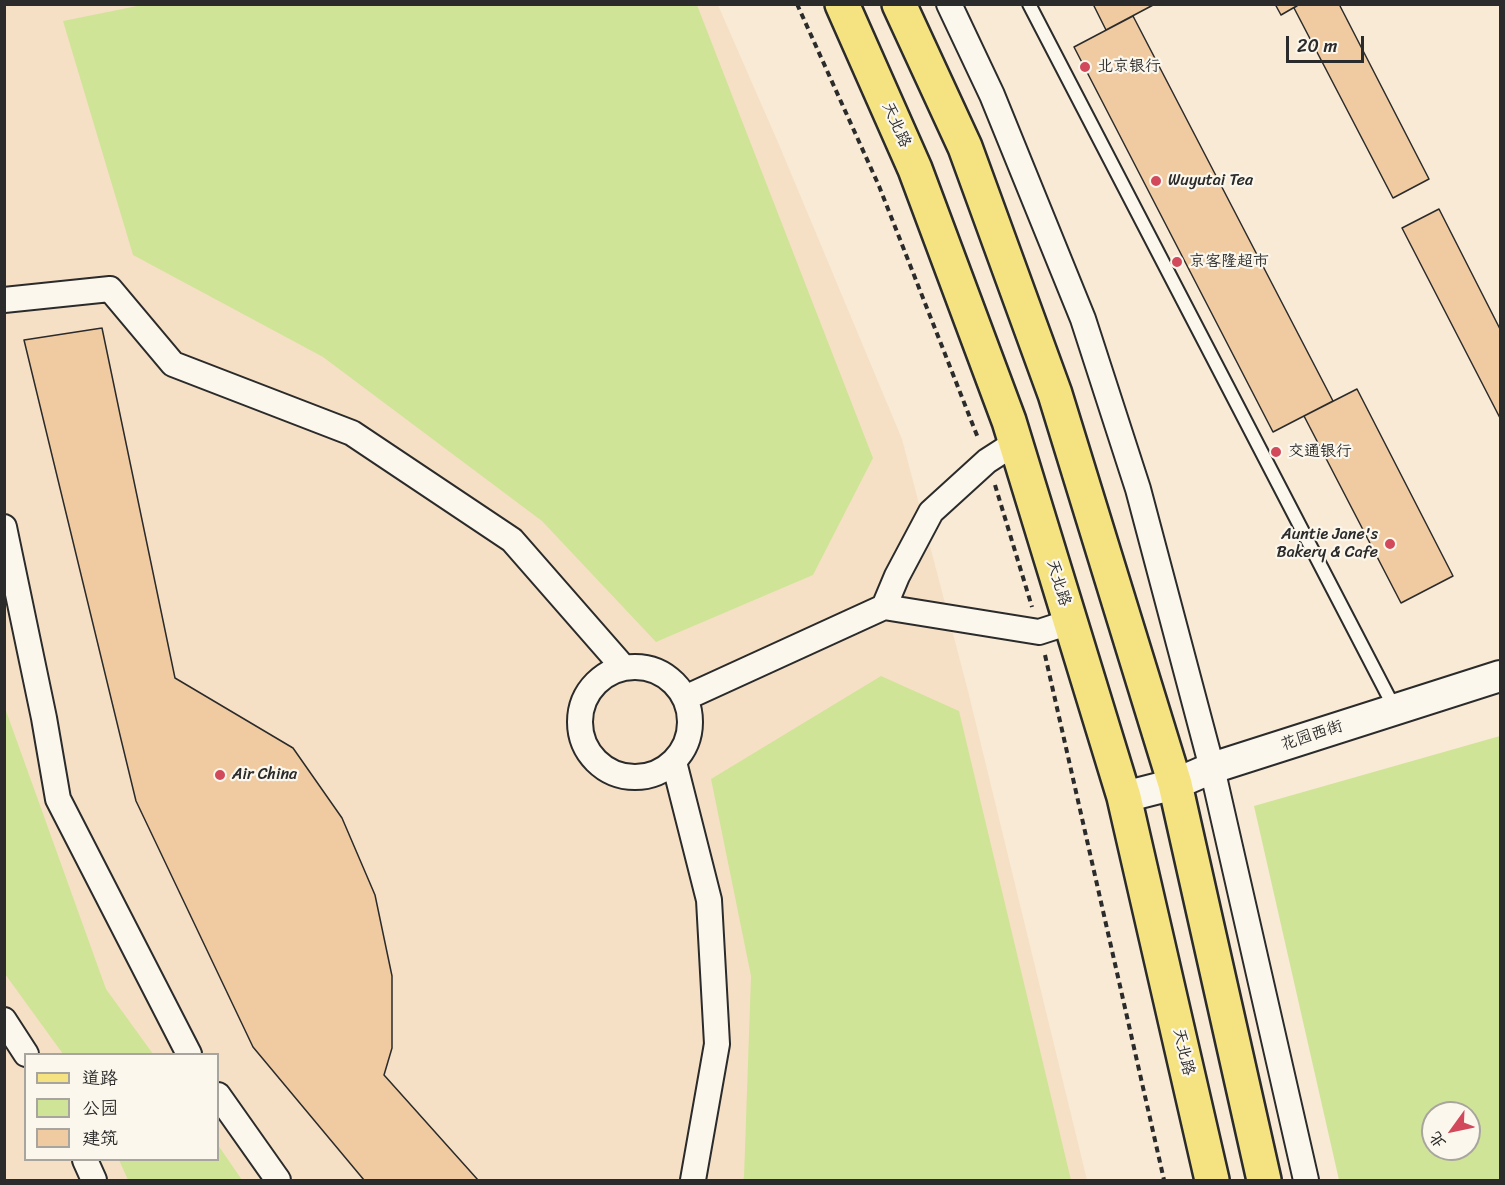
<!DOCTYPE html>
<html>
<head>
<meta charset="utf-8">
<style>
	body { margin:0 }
	#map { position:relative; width:1505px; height:1185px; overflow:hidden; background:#f8ead5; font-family:Sriracha,"LXGW WenKai TC",sans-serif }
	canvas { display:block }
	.frame { position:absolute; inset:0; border:6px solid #2b2b2b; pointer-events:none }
	.legend { position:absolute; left:24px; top:1053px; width:195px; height:108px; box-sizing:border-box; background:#fbf7ec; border:2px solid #a8a59f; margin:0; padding:8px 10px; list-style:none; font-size:18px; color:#2b2b2b }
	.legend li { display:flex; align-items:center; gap:12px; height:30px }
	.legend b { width:30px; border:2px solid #a8a59f }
	.north { position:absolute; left:1421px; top:1101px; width:60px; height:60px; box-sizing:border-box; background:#fbf7ec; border:2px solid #a8a59f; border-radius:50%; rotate:237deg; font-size:16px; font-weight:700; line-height:24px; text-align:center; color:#2b2b2b }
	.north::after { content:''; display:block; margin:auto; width:21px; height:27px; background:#d1495b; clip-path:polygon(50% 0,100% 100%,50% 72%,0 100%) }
	.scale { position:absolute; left:1286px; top:36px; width:78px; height:27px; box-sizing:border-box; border:3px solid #2b2b2b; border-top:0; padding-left:8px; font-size:18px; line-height:21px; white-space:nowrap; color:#2b2b2b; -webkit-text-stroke:4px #fbf7ec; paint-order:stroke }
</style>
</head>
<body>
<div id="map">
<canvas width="1505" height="1185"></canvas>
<div class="frame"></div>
<ul class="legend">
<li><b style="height:8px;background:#f5e382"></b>道路</li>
<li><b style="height:16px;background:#d0e498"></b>公园</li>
<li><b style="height:16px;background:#f0caa0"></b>建筑</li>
</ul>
<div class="north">北</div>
<div class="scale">20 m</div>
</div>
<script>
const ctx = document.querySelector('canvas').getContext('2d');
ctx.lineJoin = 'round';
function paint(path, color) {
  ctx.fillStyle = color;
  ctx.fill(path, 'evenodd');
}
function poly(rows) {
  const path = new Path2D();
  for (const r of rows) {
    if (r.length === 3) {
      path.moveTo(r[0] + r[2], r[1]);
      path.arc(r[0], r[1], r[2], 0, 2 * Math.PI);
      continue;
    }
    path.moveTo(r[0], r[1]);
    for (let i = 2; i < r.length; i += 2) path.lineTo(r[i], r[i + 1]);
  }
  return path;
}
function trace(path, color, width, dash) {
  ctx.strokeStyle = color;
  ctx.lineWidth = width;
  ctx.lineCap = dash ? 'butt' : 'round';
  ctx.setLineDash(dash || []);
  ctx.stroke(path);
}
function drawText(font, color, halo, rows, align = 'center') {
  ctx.font = font + ' Sriracha,"LXGW WenKai TC",sans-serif';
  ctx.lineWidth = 4.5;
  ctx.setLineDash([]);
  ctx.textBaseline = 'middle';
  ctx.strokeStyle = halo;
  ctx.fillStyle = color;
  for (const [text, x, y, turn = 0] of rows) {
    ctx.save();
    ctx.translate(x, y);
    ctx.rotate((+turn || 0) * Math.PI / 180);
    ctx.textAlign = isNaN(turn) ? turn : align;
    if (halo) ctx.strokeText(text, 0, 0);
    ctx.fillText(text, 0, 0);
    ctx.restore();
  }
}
const built = poly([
	[5,5,718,5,780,147,902,439,968,691,1087,1180,5,1180],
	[26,1054,218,1054,218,1160,26,1160]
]);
const green = poly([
	[142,5,697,5,873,458,813,575,656,642,542,521,323,357,133,255,63,21],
	[881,676,959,711,1071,1180,743,1180,744,1176,751,976,711,779],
	[5,708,106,989,153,1054,63,1054,5,974],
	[1500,736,1500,1180,1339,1180,1254,806],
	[1433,1113,1469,1113,1469,1149,1433,1149],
	[218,1145,242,1180,128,1180,119,1160,218,1160]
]);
const building = poly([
	[1093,4,1155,4,1106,30,1093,4],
	[1275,4,1300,4,1281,15,1275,4],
	[1300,4,1339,4,1429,179,1393,198,1294,8,1300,4],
	[1133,16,1333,401,1273,432,1074,47,1133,16],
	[1439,209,1500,329,1500,418,1402,228,1439,209],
	[102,328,175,678,293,748,342,818,375,895,392,976,392,1048,384,1075,478,1180,364,1180,253,1047,136,801,24,340,102,328],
	[1357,389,1453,576,1401,603,1304,416,1357,389]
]);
const path = poly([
	[797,4,879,186,978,438],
	[995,485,1032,607],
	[1045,655,1164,1180]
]);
const service = poly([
	[1029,4,1395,709]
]);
const minor = poly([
	[949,4,992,95,1083,319,1138,489,1212,768,1306,1180],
	[4,300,110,289,173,364,352,433,512,540,624,668],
	[1015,443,987,461,931,512,897,576,884,607,1039,632,1070,622],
	[4,527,44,718,58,799,189,1054],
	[635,722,55],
	[685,698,884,607],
	[674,762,709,900,717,1044,693,1180],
	[4,1020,26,1054],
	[218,1095,278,1180],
	[85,1160,94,1180]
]);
const tertiary = poly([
	[1124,797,1175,784,1212,768,1500,676]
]);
const primary = poly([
	[842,4,915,169,1009,421,1124,797,1212,1180],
	[899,4,965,147,1055,394,1175,784,1264,1180]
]);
const markers = [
	[1085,67,6,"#d1495b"],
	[1156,181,6,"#d1495b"],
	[1177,262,6,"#d1495b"],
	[1276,452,6,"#d1495b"],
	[1390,544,6,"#d1495b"],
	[220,775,6,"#d1495b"]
];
const poiNames = [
	["北京银行",1097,67],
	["Wuyutai Tea",1168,181],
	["京客隆超市",1189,262],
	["交通银行",1288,452],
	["Auntie Jane's",1378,535,"right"],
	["Bakery & Cafe",1378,553,"right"],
	["Air China",232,775]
];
const streetNames = [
	["天北路",896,125,66],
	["天北路",1058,583,73],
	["花园西街",1312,736,-18],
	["天北路",1183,1052,77]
];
paint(built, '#f6e0c5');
paint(green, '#d0e498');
paint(building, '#f0caa0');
trace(building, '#2b2b2b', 1.5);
trace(service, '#2b2b2b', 16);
trace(minor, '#2b2b2b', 28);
trace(tertiary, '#2b2b2b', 34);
trace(primary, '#2b2b2b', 38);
trace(path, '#2b2b2b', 4, [6, 4.5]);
trace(service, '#fbf7ec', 12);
trace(minor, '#fbf7ec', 24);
trace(tertiary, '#fbf7ec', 30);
trace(primary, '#f5e382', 33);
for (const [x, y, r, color] of markers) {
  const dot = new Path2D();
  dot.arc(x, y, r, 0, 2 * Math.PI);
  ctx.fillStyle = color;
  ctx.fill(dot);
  trace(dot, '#fbf7ec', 2);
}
drawText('16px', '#2b2b2b', '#fbf7ec', poiNames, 'left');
drawText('16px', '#2b2b2b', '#fbf7ec', streetNames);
</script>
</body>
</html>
